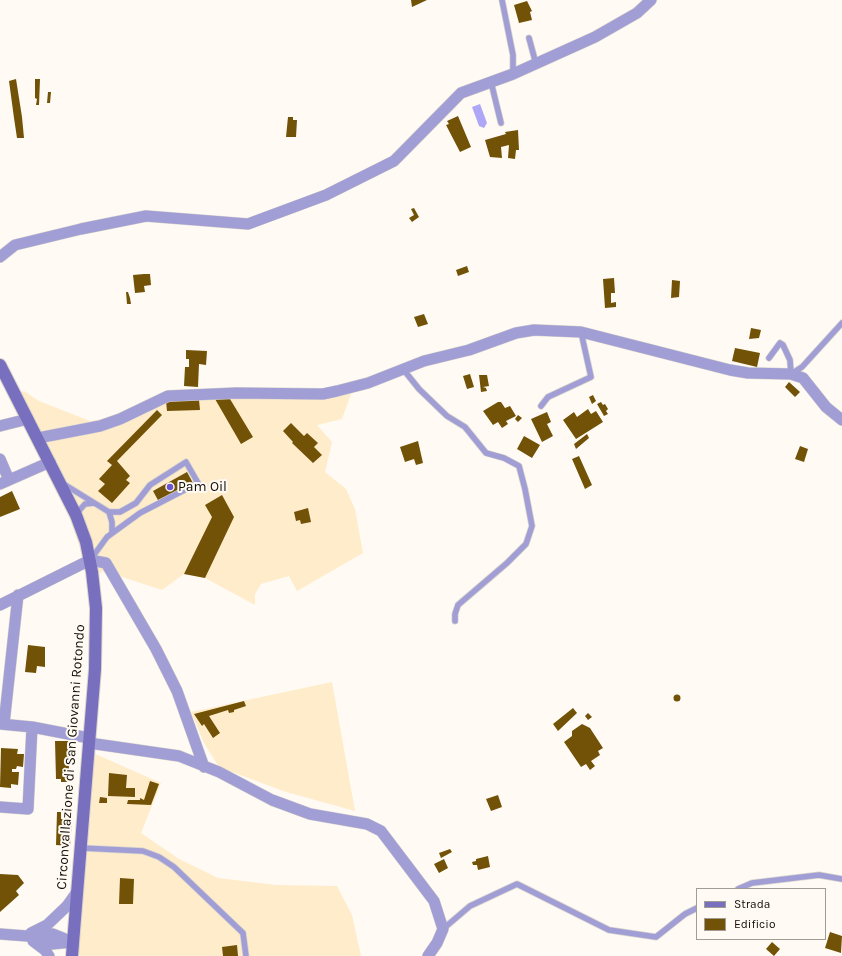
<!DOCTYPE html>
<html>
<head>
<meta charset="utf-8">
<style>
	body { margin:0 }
	#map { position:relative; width:842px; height:956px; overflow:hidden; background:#fffbf4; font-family:Karla,sans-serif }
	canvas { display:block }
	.legend { position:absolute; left:696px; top:888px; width:130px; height:52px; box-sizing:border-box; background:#fffbf4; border:1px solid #a19c94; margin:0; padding:5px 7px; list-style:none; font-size:12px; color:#130d03 }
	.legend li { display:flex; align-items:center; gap:8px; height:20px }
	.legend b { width:20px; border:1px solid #a19c94 }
</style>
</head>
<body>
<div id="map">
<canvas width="842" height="956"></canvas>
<ul class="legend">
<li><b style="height:5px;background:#786fbe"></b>Strada</li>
<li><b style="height:11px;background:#715206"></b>Edificio</li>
</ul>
</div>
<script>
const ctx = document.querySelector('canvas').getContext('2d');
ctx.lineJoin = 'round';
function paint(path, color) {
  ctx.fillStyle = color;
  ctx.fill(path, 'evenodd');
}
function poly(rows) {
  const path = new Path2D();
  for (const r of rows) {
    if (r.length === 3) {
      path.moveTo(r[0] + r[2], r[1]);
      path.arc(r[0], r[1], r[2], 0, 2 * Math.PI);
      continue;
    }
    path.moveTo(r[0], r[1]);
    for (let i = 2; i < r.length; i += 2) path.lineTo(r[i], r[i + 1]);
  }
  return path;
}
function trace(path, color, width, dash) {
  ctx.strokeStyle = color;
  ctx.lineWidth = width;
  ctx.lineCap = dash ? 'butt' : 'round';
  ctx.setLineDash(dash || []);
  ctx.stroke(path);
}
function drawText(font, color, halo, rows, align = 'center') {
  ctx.font = font + ' Karla,sans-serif';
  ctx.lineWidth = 4;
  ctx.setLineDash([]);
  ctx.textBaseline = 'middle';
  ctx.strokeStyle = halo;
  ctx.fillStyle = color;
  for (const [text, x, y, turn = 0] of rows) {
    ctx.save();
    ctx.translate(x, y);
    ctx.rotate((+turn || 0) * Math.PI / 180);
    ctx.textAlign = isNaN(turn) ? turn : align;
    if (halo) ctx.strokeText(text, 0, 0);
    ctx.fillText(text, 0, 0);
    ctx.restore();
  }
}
const built = poly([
	[24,391,39,401,90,421,108,418,166,392,352,391,342,419,317,425,332,442,325,472,346,489,355,509,363,553,297,591,289,576,261,584,255,594,255,605,205,578,184,574,162,590,104,571,87,580,79,545,71,521,9,396],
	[332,682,355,811,286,792,219,767,204,743,191,712],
	[93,753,161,783,141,833,179,859,218,878,276,885,337,886,352,915,361,956,77,956]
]);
const water = poly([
	[480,104,487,123,484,128,479,126,472,107]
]);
const building = poly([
	[411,0,427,0,412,7],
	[527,1,532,11,530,12,532,20,519,23,514,5],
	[16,79,22,117,24,138,17,138,14,118,9,81],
	[35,79,40,79,39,105,36,105,37,99,35,98],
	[48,92,51,92,50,103,47,103],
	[458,116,471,147,460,152,446,125,449,124,447,121],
	[288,117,293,117,293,120,297,120,296,137,286,137],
	[518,130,519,150,516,150,515,159,508,158,509,145,501,147,502,158,490,157,485,140,506,134,505,132],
	[414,208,419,217,412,222,409,218,414,215,411,209],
	[467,266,469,272,458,276,456,270],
	[144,274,150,274,151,285,144,286,145,292,135,293,133,275],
	[614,278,615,293,611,293,611,303,616,302,616,307,605,308,603,279],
	[672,280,680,281,679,297,671,298],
	[126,292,128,292,130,298,131,304,127,304],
	[424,314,428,324,418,327,414,317],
	[751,328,761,330,759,338,749,339],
	[735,348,760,353,757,367,732,361],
	[186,350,207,351,206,365,199,364,198,387,184,386,185,367,189,367,189,359,186,359],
	[470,374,474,387,467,389,463,376],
	[479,375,487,375,489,386,483,387,486,388,487,391,481,392],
	[789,382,800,392,795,397,785,387],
	[593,395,596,401,592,404,589,397],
	[215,399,230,399,253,437,241,444],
	[199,400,200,410,167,411,166,401],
	[498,402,501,402,505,408,510,406,516,416,506,421,508,424,502,428,498,422,493,425,483,411],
	[601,402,603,405,605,404,608,409,606,411,608,414,604,416,597,404],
	[588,409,591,414,596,411,603,422,576,439,563,420,574,412,577,417],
	[157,410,162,415,117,461,130,476,126,480,130,483,112,503,98,491,105,484,99,479,112,465,107,461],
	[547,412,551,422,547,424,553,436,542,442,531,419],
	[518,415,522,418,518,422,515,419],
	[291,423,304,436,307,433,318,443,314,447,322,455,313,463,292,443,293,442,283,431],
	[587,434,589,438,576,449,574,444],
	[524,436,540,445,532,458,517,449],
	[418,441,423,463,416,465,414,459,405,462,400,447],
	[800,446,808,449,804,462,795,459],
	[579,456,592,485,585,489,572,459],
	[187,472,193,483,159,502,153,491],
	[12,491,20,509,0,517,0,497],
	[222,495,234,517,205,578,184,574,212,517,205,505],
	[308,508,311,522,301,524,300,520,296,521,294,512],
	[28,645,45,647,45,667,37,666,36,673,25,672],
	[677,698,3.5],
	[244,701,246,706,234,710,234,712,229,713,228,710,209,716,220,733,213,738,204,724,202,726,194,714],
	[573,708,577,713,558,731,553,724],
	[588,713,592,717,588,720,585,716],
	[582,724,590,728,603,748,598,751,600,755,591,761,595,766,590,770,586,764,581,767,564,742,572,736,572,731],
	[55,741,69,741,69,782,61,782,61,779,56,779],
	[1,748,18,749,17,754,24,754,23,767,17,766,16,769,12,769,12,772,19,772,18,785,11,784,11,788,0,787],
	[109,773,127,775,126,788,135,788,135,797,108,796],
	[150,781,159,784,151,805,127,804,128,800,140,800,140,798,144,800],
	[498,795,502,807,491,811,486,799],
	[100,797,107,798,107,803,99,803],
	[57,812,61,812,61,819,72,821,70,846,56,845],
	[450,849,452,852,441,858,439,853],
	[488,856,490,867,478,870,477,865,473,865,472,862,476,861,476,859],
	[444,859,448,868,439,873,434,864],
	[0,874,18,875,24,883,16,891,19,895,0,912],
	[120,878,134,879,133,904,119,904],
	[830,932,842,936,841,953,825,948],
	[772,942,780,949,774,956,766,949],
	[237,945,238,956,223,956,222,947]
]);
const lane = poly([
	[502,0,513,55,513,74],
	[529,38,536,64],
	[491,82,501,123],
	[769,358,780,343,783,345,790,360,791,374,802,367,842,323],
	[403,369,419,389,447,416,465,427,486,453,504,458,519,466,525,489,532,526,526,544,507,563,458,605,455,614,455,621],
	[541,406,548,397,591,377,581,332],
	[62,483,109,512,120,512,136,503,150,485,186,462,198,483,140,513,107,537,91,559],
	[109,512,112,522,112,533],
	[76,514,85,504,94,503],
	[81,848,143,851,159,857,174,867,243,933,246,956],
	[738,889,752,883,819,875,842,879],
	[443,929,470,906,517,884,609,930,656,937,685,914,697,908]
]);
const street = poly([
	[0,257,15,245,81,229,146,216,248,224,326,195,394,161,461,93,513,74,595,37,637,13,651,0],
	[0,426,28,419],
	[38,438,100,426,120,419,168,396,236,393,323,394,337,391,368,383,424,361,469,350,516,333,534,330,581,332,730,370,748,373,791,374,803,378,826,407,842,420],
	[0,459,9,480],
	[0,484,50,462],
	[0,605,90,560,106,563,156,649,177,691,204,767],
	[0,724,32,727,89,738],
	[4,724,18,595],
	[89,743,179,756,219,772,272,800,310,814,367,824,381,831,434,901,443,929,437,943,428,956],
	[0,807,28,809,32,727],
	[31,933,47,925,67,906,77,892],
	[0,934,27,936,53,934,73,942],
	[31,937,52,944,73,942],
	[33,941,45,950,49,956]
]);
const secondary = poly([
	[0,365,76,515,86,542,92,572,96,608,95,669,72,956]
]);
const markers = [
	[170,487,4,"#6b55ce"]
];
const poiNames = [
	["Pam Oil",178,487]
];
const streetNames = [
	["Circonvallazione di San Giovanni Rotondo",71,757,-86]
];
paint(built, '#ffeccb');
paint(water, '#aea7f8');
paint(building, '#715206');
trace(lane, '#d9d5cd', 7);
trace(street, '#d9d5cd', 12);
trace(secondary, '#d9d5cd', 14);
trace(lane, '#a19ed5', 5.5);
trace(street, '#a19ed5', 11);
trace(secondary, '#786fbe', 12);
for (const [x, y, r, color] of markers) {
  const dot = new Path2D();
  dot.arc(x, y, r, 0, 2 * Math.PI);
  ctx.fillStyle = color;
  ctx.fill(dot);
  trace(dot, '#fffbf4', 1.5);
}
drawText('14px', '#130d03', '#fffbf4', poiNames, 'left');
drawText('14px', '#130d03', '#fffbf4', streetNames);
</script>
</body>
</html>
